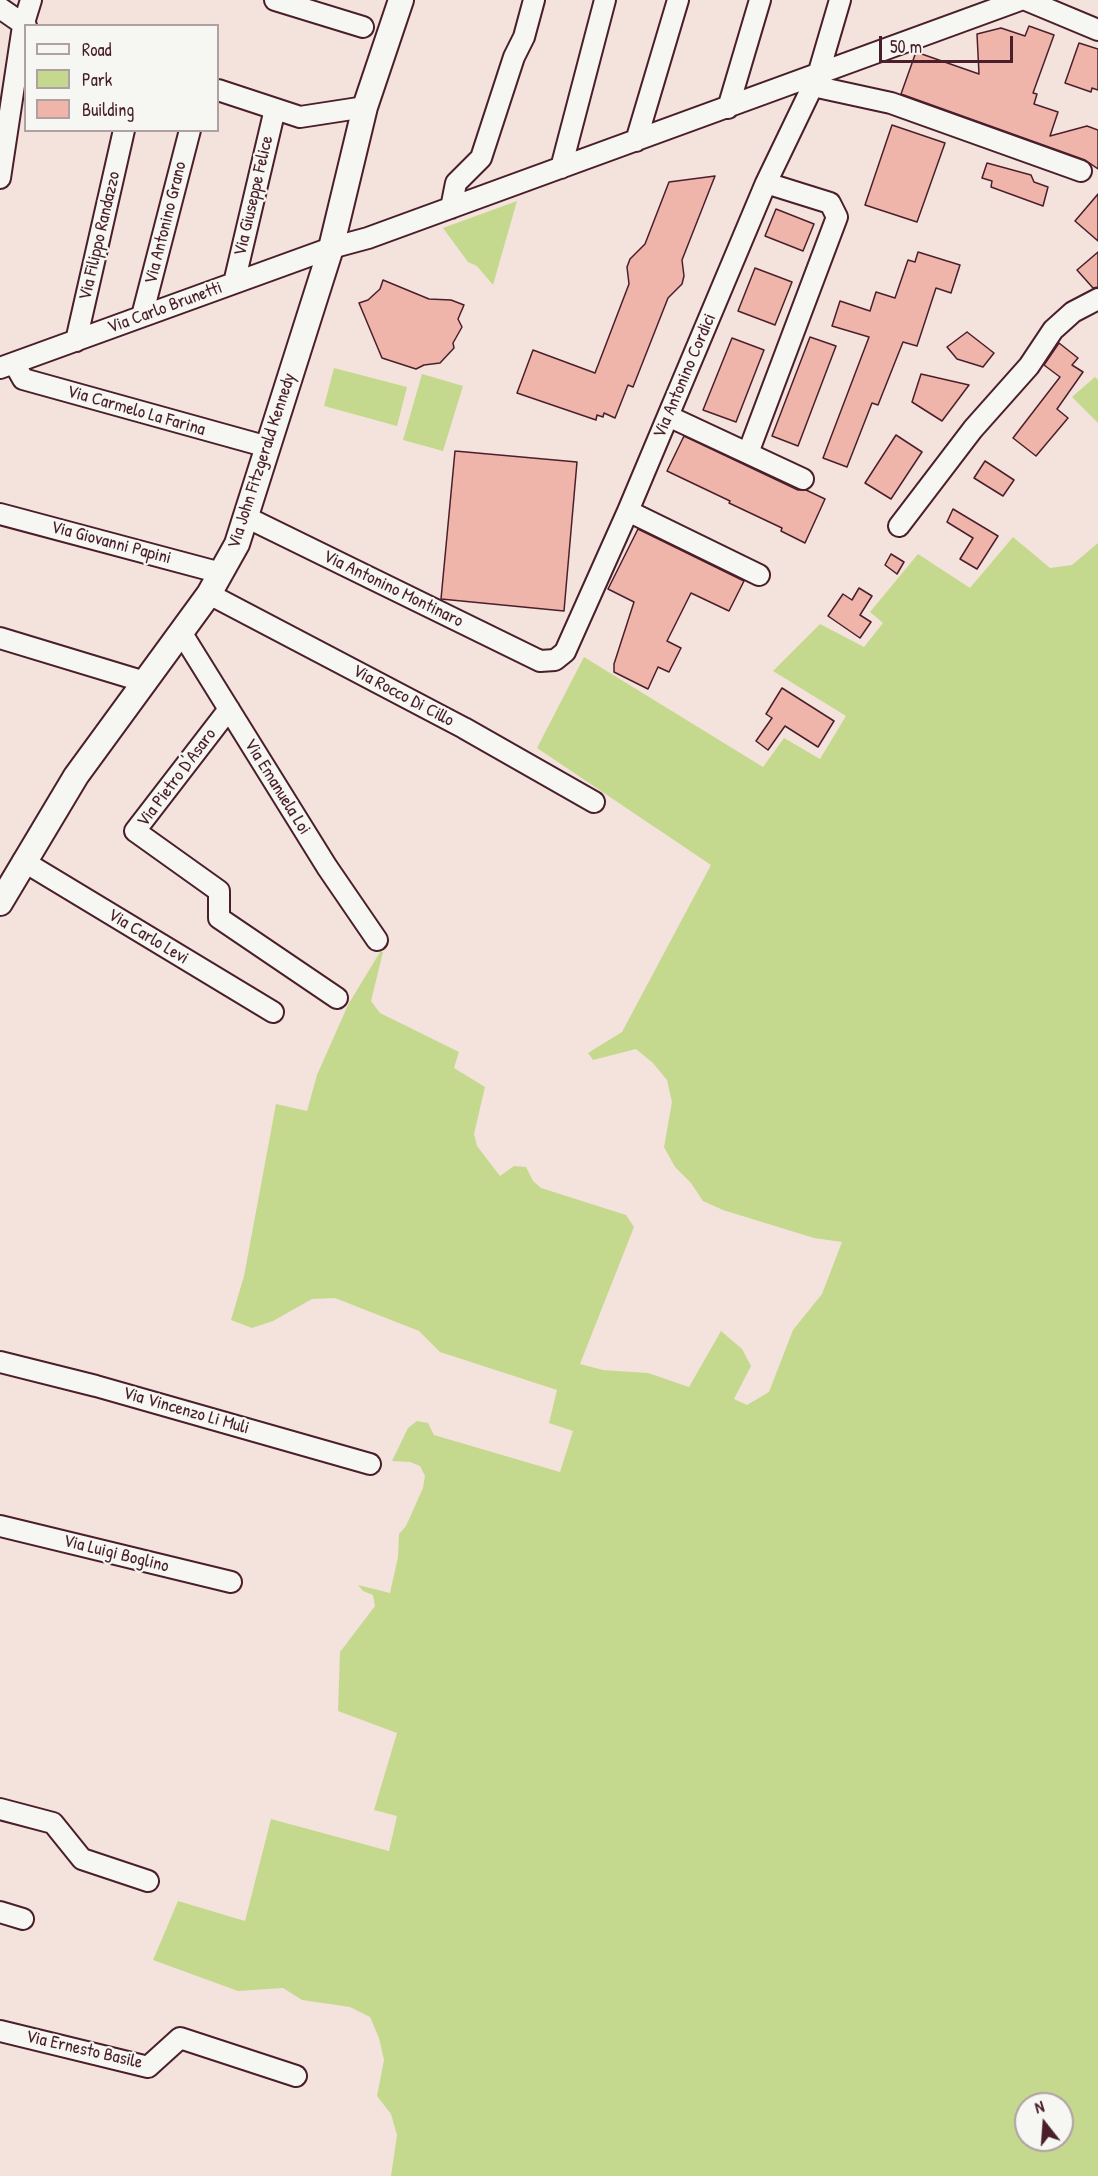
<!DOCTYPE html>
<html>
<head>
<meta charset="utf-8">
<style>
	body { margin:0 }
	#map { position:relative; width:1098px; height:2176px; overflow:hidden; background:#f4e2dc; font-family:"Patrick Hand",sans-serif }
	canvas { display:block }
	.legend { position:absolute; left:24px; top:24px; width:195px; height:108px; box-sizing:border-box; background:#f6f6f2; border:2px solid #b1a0a2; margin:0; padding:8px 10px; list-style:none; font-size:18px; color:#4a1f2b }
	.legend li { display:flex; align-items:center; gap:12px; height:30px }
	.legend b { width:30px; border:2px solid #b1a0a2 }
	.north { position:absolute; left:1014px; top:2092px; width:60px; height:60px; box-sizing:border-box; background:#f6f6f2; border:2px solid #b1a0a2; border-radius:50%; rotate:343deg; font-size:16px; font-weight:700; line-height:24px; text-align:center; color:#4a1f2b }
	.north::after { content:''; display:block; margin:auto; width:21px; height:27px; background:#4a1f2b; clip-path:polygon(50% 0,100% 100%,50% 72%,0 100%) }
	.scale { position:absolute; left:879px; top:36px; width:134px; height:27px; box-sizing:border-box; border:3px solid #4a1f2b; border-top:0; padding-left:8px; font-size:18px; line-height:21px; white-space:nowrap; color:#4a1f2b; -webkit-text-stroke:4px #f6f6f2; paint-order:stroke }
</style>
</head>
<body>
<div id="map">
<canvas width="1098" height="2176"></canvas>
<ul class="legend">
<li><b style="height:8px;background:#f6f6f2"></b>Road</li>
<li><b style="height:16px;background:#c5d98e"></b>Park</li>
<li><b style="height:16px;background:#efb4aa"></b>Building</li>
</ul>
<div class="north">N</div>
<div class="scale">50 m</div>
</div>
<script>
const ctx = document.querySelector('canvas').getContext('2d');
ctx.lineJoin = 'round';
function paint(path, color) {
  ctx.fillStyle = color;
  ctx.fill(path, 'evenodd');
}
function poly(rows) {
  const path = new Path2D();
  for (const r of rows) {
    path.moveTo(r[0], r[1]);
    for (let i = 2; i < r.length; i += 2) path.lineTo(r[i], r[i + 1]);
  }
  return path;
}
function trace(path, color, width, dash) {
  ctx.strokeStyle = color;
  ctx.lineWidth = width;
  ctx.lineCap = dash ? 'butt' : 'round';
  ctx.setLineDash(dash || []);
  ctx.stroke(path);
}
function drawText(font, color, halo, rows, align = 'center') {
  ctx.font = font + ' "Patrick Hand",sans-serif';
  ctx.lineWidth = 4.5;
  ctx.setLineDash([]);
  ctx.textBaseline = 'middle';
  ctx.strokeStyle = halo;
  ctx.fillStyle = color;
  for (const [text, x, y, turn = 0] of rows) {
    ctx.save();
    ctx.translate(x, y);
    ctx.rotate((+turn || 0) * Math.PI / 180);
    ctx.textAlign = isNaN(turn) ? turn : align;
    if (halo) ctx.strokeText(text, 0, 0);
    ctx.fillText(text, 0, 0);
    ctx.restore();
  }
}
const green = poly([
	[517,201,493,285,477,266,468,262,443,228],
	[334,368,407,387,397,426,324,406],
	[422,374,463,386,443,451,403,440],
	[1095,377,1098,380,1098,423,1072,397],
	[1013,537,1050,568,1072,565,1098,543,1098,2176,391,2176,397,2135,391,2114,377,2096,384,2060,379,2038,370,2017,350,2007,302,2000,283,1988,238,1991,153,1960,178,1901,245,1921,271,1819,389,1851,397,1816,374,1810,397,1733,338,1711,340,1652,375,1606,373,1595,363,1591,358,1585,390,1593,398,1557,399,1534,406,1526,423,1488,425,1476,420,1466,410,1462,392,1461,408,1428,417,1421,428,1423,434,1435,560,1472,573,1431,549,1423,557,1390,440,1352,419,1331,335,1298,312,1299,273,1321,252,1328,231,1320,244,1276,276,1104,307,1111,317,1075,348,1005,380,952,383,952,371,1001,380,1013,459,1052,454,1068,485,1087,474,1134,477,1146,500,1176,514,1166,526,1167,533,1181,541,1188,626,1215,634,1227,580,1364,603,1370,648,1373,689,1387,721,1331,742,1349,751,1366,734,1399,747,1405,769,1392,793,1330,822,1294,842,1242,814,1238,723,1210,703,1201,691,1183,675,1167,664,1147,672,1102,667,1080,653,1063,636,1049,593,1060,588,1053,622,1032,711,865,537,748,584,657,763,767,784,738,820,759,846,716,773,671,820,624,864,647,883,623,870,612,918,554,970,588],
	[1026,2104,1062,2104,1062,2140,1026,2140]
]);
const building = poly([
	[1029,26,1054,35,1033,93,1037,94,1034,104,1058,112,1050,136,1087,126,1098,130,1098,169,1085,160,901,94,916,52,979,74,977,34,1001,28,1025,36,1029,26],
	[1079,43,1098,49,1098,90,1092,88,1091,92,1065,83,1079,43],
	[892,125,945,143,917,222,865,205,892,125],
	[987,163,1031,175,1034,182,1048,187,1043,206,991,187,992,181,982,178,987,163],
	[715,176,682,260,684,276,682,284,668,298,633,387,628,385,615,418,604,413,603,417,597,415,596,420,517,393,533,350,595,373,629,284,627,267,630,259,645,244,669,182,715,176],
	[1098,194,1098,241,1075,221,1098,194],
	[776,209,814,224,803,251,765,236,776,209],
	[918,252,960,265,951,293,936,288,917,346,903,342,878,405,872,403,847,467,823,458,869,337,832,326,840,301,870,311,876,292,895,298,908,260,915,262,918,252],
	[1098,252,1098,287,1093,288,1077,270,1098,252],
	[755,268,792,282,775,325,738,311,755,268],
	[383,280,429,299,451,300,464,305,458,319,462,327,453,343,454,348,440,363,424,365,416,369,382,358,359,303,368,300,380,289,383,280],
	[967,332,994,353,983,367,957,359,947,347,967,332],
	[810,337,836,346,798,446,772,436,810,337],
	[732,338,764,350,736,422,703,410,732,338],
	[1059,343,1078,358,1072,365,1083,372,1057,409,1068,418,1036,456,1013,438,1060,377,1044,365,1059,343],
	[921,374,969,385,942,421,912,402,921,374],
	[896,435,922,452,891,499,865,483,896,435],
	[684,436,798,490,806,490,825,499,805,543,781,531,782,528,729,503,730,501,667,471,684,436],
	[455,451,577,462,564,611,441,599,455,451],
	[985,461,1014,480,1003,496,974,478,985,461],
	[953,509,998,536,977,569,960,559,973,538,947,522,953,509],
	[638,529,744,581,729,611,691,593,667,641,681,648,669,672,658,667,648,689,614,672,614,664,634,602,608,589,638,529],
	[891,554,904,562,897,574,885,565,891,554],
	[859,588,872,596,860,615,871,622,860,638,828,616,843,594,852,600,859,588],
	[782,688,834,721,818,747,785,726,768,750,756,741,772,718,766,714,782,688]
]);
const minor = poly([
	[275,0,363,27],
	[1026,0,1098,30],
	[0,8,26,26],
	[813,86,891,103,1081,171],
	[218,90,300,117,365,107],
	[728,108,760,0],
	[636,141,678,0],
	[561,168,605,0],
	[0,178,23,26,31,0],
	[451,208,456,183,481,158,514,57,524,37,534,0],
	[234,283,275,109],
	[142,316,190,130],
	[76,341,124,130],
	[14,363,23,379,268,447],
	[0,368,331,248,368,238,1020,0],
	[668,416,803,479],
	[748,453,837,217,830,203,766,183],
	[628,511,759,575],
	[0,514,221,573],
	[246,517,540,661,555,660,565,652,628,511,766,183,818,75,840,0],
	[899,526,973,429,1029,366,1053,330,1073,312,1098,299],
	[209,594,464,728,594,802],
	[181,632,327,867,377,940],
	[0,638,145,682],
	[229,709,135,831,219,891,219,918,337,998],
	[23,861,273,1012],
	[0,1362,96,1386,370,1464],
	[0,1526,231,1582],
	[0,1809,53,1823,82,1859,148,1881],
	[0,1912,23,1919],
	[0,2031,148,2067,180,2038,296,2076]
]);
const tertiary = poly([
	[0,903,76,776,209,594,237,544,331,248,365,107,401,0]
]);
const streetNames = [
	["Via Giuseppe Felice",254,196,-77],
	["Via Antonino Grano",166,223,-76],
	["Via Filippo Randazzo",100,236,-77],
	["Via Carlo Brunetti",165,308,-20],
	["Via Antonino Cordici",685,376,-67],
	["Via Carmelo La Farina",136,411,16],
	["Via John Fitzgerald Kennedy",262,461,-72],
	["Via Giovanni Papini",111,543,15],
	["Via Antonino Montinaro",393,589,26],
	["Via Rocco Di Cillo",403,696,28],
	["Via Pietro D'Asaro",177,778,-53],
	["Via Emanuela Loi",277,787,58],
	["Via Carlo Levi",148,937,31],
	["Via Vincenzo Li Muli",186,1411,16],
	["Via Luigi Boglino",116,1554,14],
	["Via Ernesto Basile",84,2050,13]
];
paint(green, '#c5d98e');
paint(building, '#efb4aa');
trace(building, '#4a1f2b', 1.5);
trace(minor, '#4a1f2b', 24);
trace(tertiary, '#4a1f2b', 28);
trace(minor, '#f6f6f2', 20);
trace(tertiary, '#f6f6f2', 24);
drawText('18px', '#4a1f2b', '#f6f6f2', streetNames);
</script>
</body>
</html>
